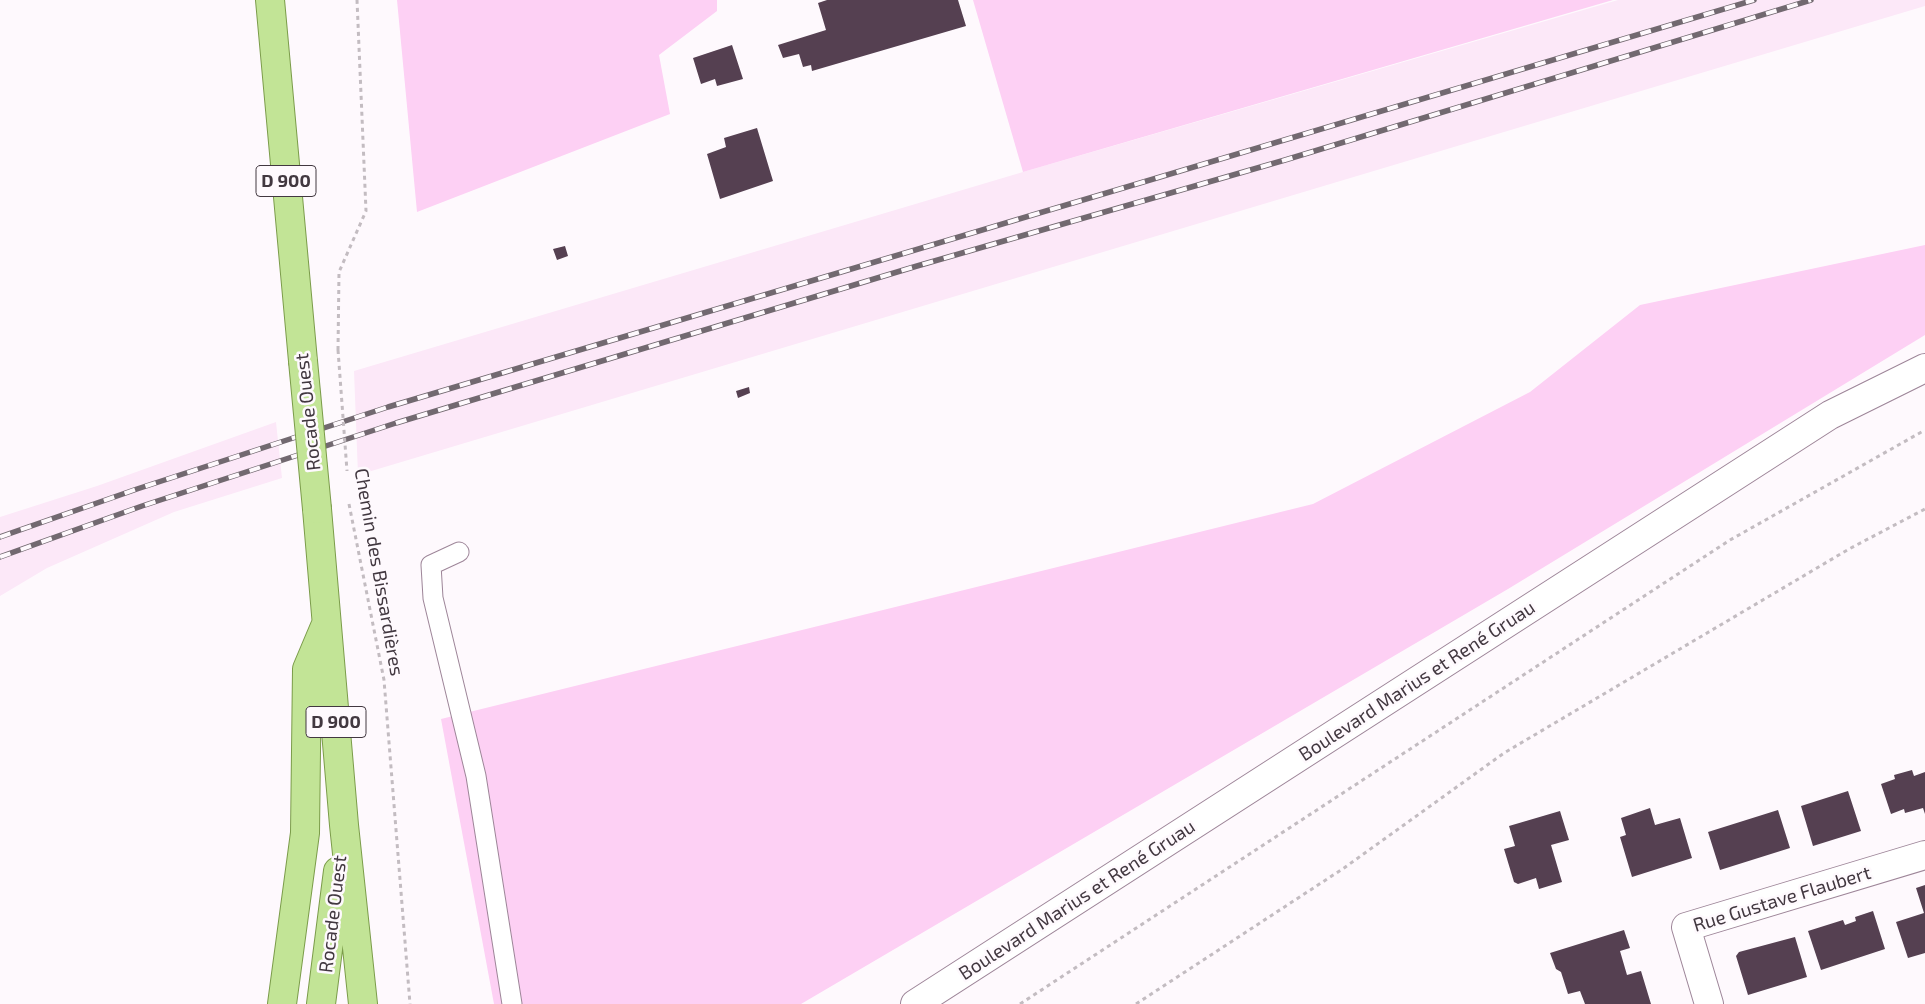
<!DOCTYPE html>
<html>
<head>
<meta charset="utf-8">
<style>
	body { margin:0 }
	canvas { display:block; background:#fef9fd }
</style>
</head>
<body>
<canvas width="1925" height="1004"></canvas>
<script>
const ctx = document.querySelector('canvas').getContext('2d');
ctx.lineJoin = 'round';
function paint(path, color) {
  ctx.fillStyle = color;
  ctx.fill(path, 'evenodd');
}
function poly(rows) {
  const path = new Path2D();
  for (const r of rows) {
    path.moveTo(r[0], r[1]);
    for (let i = 2; i < r.length; i += 2) path.lineTo(r[i], r[i + 1]);
  }
  return path;
}
function trace(path, color, width, dash) {
  ctx.strokeStyle = color;
  ctx.lineWidth = width;
  ctx.lineCap = dash ? 'butt' : 'round';
  ctx.setLineDash(dash || []);
  ctx.stroke(path);
}
function drawText(font, color, halo, rows, align = 'center') {
  ctx.font = font + ' "Exo 2",sans-serif';
  ctx.lineWidth = 5;
  ctx.setLineDash([]);
  ctx.textBaseline = 'middle';
  ctx.strokeStyle = halo;
  ctx.fillStyle = color;
  for (const [text, x, y, turn = 0] of rows) {
    ctx.save();
    ctx.translate(x, y);
    ctx.rotate((+turn || 0) * Math.PI / 180);
    ctx.textAlign = isNaN(turn) ? turn : align;
    if (halo) ctx.strokeText(text, 0, 0);
    ctx.fillText(text, 0, 0);
    ctx.restore();
  }
}
const built = poly([
	[1618,0,1925,0,1925,6,358,475,354,371,1023,172],
	[276,422,282,478,174,512,47,568,0,596,0,517,97,486]
]);
const green = poly([
	[397,0,717,0,717,11,659,55,670,114,417,212],
	[973,0,1613,0,1023,172],
	[1925,245,1925,335,1508,589,801,1004,494,1004,441,719,1313,504,1530,392,1640,305]
]);
const building = poly([
	[827,0,958,0,966,26,812,71,811,65,803,67,799,54,783,58,778,45,826,30,818,3],
	[732,45,743,79,717,86,715,79,701,84,693,58],
	[757,128,773,181,720,199,707,154,726,147,724,138],
	[565,246,568,256,557,260,553,249],
	[749,387,750,393,738,398,736,391],
	[1912,770,1914,776,1925,772,1925,814,1923,808,1905,813,1904,809,1891,814,1881,784,1895,779,1894,775],
	[1848,791,1861,831,1813,846,1801,806],
	[1650,808,1655,825,1680,818,1692,858,1632,877,1620,837,1626,835,1621,818],
	[1778,810,1790,848,1720,870,1708,832],
	[1560,811,1569,840,1551,845,1562,882,1539,889,1536,878,1518,884,1514,882,1504,849,1515,846,1509,826],
	[1925,885,1925,953,1908,958,1896,922,1924,913,1916,888],
	[1873,911,1885,949,1821,970,1808,931,1843,920,1845,925,1856,921,1855,917],
	[1624,930,1630,948,1620,951,1627,975,1641,971,1651,1004,1585,1004,1580,991,1568,994,1561,972,1556,969,1550,953],
	[1795,937,1807,977,1748,995,1736,956,1739,952]
]);
const path = poly([
	[338,350,339,272,366,211,357,0],
	[349,504,384,680,410,1004],
	[1020,1004,1730,540,1925,430],
	[1136,1004,1344,868,1504,753,1849,549,1925,509]
]);
const lane = poly([
	[459,552,431,565,433,598,476,776,512,1004]
]);
const street = poly([
	[1709,1004,1686,927,1925,855]
]);
const secondary = poly([
	[915,1004,1830,415,1925,368]
]);
const primary = poly([
	[270,0,303,361],
	[317,509,344,825,363,1004],
	[282,1004,305,833,307,669,326,624],
	[321,1004,338,871]
]);
const rail = poly([
	[0,537,137,489,388,407,1754,0],
	[0,557,142,506,396,423,917,266,1285,160,1811,0]
]);
const pathBridge = poly([
	[338,350,347,471]
]);
const primaryBridge = poly([
	[303,361,317,509]
]);
const shields = [
	[286,181,60],
	[336,722,60]
];
const shieldNames = [
	["D 900",286,181],
	["D 900",336,722]
];
const streetNames = [
	["Rocade Ouest",308,412,-96],
	["Chemin des Bissardières",379,572,80],
	["Boulevard Marius et René Gruau",1417,681,-33],
	["Rue Gustave Flaubert",1782,899,-17],
	["Boulevard Marius et René Gruau",1077,900,-33],
	["Rocade Ouest",333,914,-83]
];
paint(built, '#fce8f8');
paint(green, '#fdd0f4');
paint(building, '#554051');
trace(lane, '#9e8699', 21);
trace(street, '#9e8699', 30);
trace(secondary, '#9e8699', 30);
trace(primary, '#7b9c4a', 30);
trace(path, '#c3bcc1', 3, [4, 4]);
trace(lane, '#fff', 19);
trace(street, '#fff', 28);
trace(secondary, '#fff', 28);
trace(primary, '#c2e496', 28);
trace(rail, '#726970', 5.5);
trace(rail, '#fef9fd', 4, [11]);
trace(primaryBridge, '#7b9c4a', 30, []);
trace(pathBridge, '#c3bcc1', 3, [4, 4]);
trace(primaryBridge, '#c2e496', 28);
for (const [x, y, w] of shields) {
  const box = new Path2D();
  box.roundRect(x - w / 2, y - 15.5, w, 31, 4);
  ctx.fillStyle = '#fef9fd';
  ctx.fill(box);
  trace(box, '#423840', 1);
}
drawText('bold 18px', '#423840', null, shieldNames);
drawText('19px', '#423840', '#fef9fd', streetNames);
</script>
</body>
</html>
